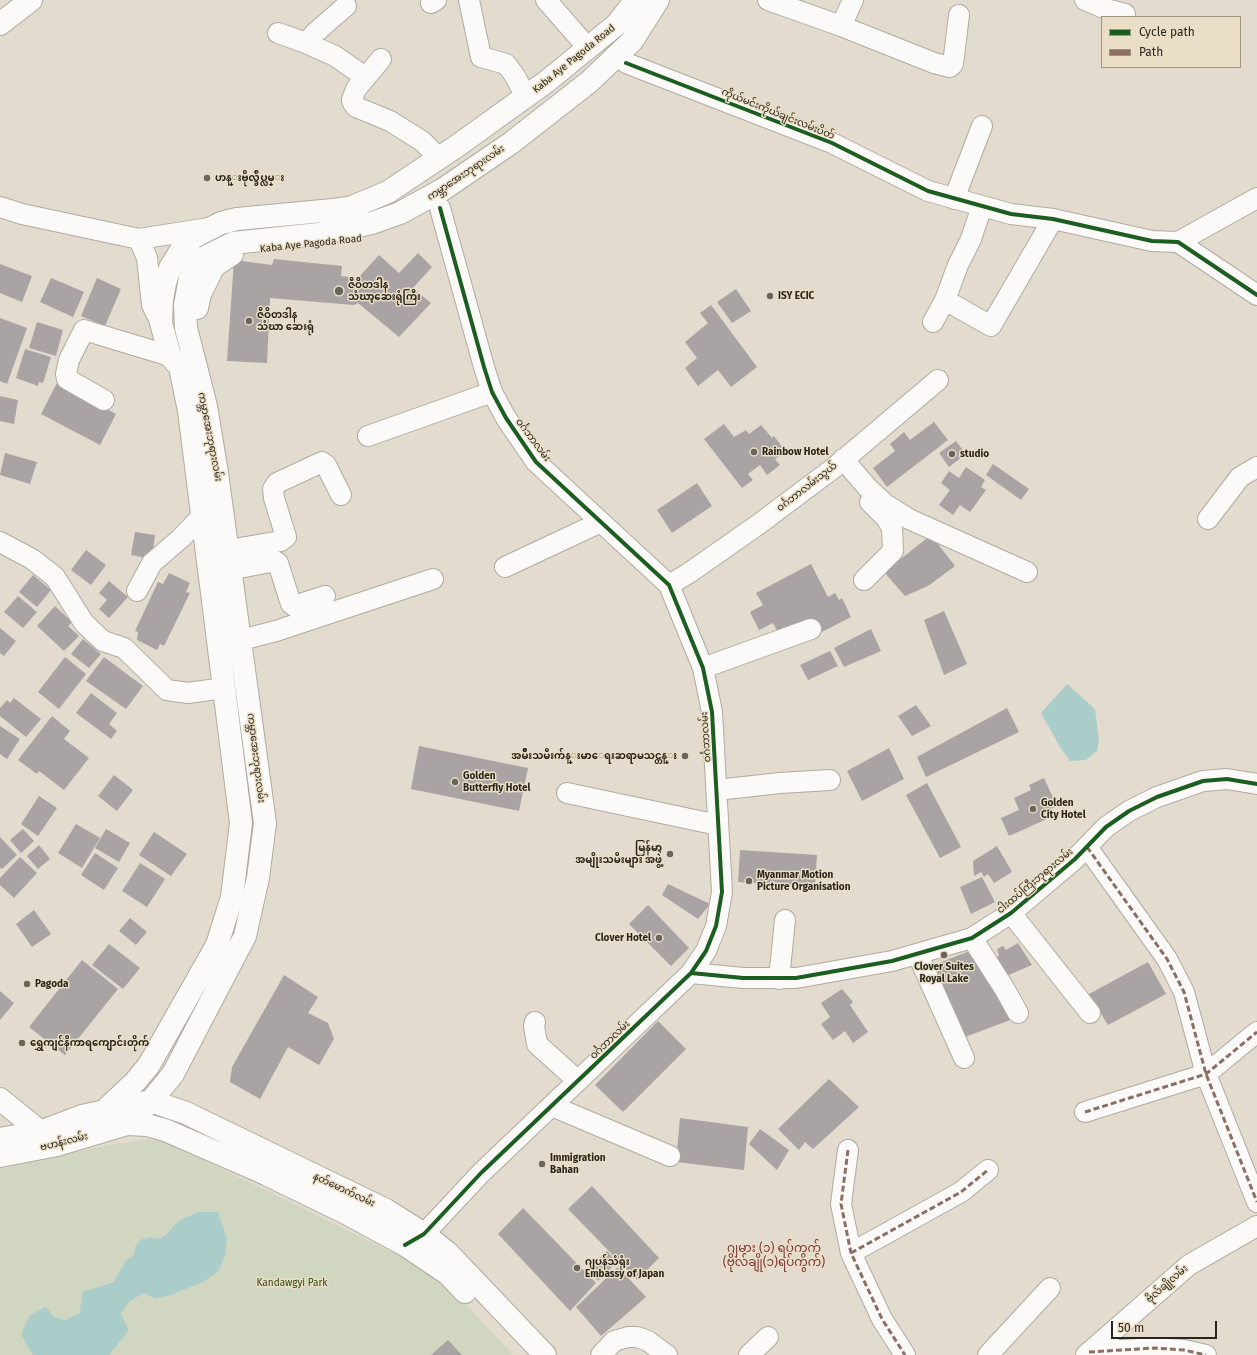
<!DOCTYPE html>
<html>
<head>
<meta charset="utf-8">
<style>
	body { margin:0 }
	#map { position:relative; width:1257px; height:1355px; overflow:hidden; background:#e2dbce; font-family:"Fira Sans",sans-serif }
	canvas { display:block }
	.legend { position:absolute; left:1101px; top:16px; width:140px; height:52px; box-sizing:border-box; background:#eadec6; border:1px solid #9d9482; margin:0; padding:5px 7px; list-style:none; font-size:12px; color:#29251c }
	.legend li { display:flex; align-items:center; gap:8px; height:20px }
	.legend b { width:20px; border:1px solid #9d9482 }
	.scale { position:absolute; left:1111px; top:1321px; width:106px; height:18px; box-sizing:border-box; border:2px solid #29251c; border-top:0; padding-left:5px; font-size:12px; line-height:14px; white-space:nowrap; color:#29251c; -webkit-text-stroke:3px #eadec6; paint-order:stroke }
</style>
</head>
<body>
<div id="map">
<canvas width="1257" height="1355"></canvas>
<ul class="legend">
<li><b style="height:5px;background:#1b5e20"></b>Cycle path</li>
<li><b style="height:5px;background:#8d6e63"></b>Path</li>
</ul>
<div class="scale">50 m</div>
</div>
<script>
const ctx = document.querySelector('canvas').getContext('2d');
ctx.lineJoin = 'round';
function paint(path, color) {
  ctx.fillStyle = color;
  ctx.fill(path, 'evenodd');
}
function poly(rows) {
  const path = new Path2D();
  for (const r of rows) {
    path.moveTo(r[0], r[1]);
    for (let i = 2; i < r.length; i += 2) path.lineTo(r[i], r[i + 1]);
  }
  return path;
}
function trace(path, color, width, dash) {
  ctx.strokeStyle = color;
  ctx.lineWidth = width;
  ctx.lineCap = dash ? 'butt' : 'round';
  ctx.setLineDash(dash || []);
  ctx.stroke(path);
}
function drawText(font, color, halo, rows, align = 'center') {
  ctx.font = font + ' "Fira Sans","Noto Sans Myanmar",sans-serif';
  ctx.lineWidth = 3;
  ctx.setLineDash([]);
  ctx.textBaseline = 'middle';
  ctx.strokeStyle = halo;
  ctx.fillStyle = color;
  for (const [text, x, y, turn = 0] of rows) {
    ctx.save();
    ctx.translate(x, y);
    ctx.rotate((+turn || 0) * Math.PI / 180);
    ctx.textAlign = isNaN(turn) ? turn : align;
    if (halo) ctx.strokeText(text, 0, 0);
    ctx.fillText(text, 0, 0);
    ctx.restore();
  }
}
const green = poly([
	[147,1139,166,1142,439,1275,513,1355,109,1355,129,1330,121,1314,130,1301,144,1293,156,1299,171,1295,203,1282,218,1272,225,1255,227,1239,218,1212,198,1212,178,1221,166,1235,160,1238,149,1237,135,1247,135,1255,125,1261,114,1282,82,1292,80,1313,66,1320,54,1317,32,1352,33,1355,0,1355,0,1169,109,1145]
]);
const water = poly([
	[1067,684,1095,709,1099,740,1097,751,1086,760,1070,761,1060,747,1041,713],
	[198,1212,218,1212,227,1239,225,1255,218,1272,203,1282,171,1295,156,1299,144,1293,130,1301,121,1314,129,1330,109,1355,33,1355,21,1334,30,1315,46,1307,54,1317,65,1320,80,1313,82,1292,114,1282,125,1261,134,1255,135,1247,140,1240,149,1237,160,1238,166,1235,178,1221]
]);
const building = poly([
	[418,253,432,267,413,288,431,303,399,337,358,303,354,305,270,298,267,363,227,361,234,260,272,265,274,259,342,266,341,276,358,278,379,255,399,273],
	[0,264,32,276,22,302,0,293],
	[51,278,84,292,73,317,40,302],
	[97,278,121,289,105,326,81,316],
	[736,289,751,311,732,323,717,302],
	[711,305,757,367,731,387,718,370,698,386,685,368,697,358,685,342,708,323,700,313],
	[0,318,27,328,7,384,0,381],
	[37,322,63,330,56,356,29,348],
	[25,349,51,357,43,383,39,382,38,386,16,378],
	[57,383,116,414,100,445,41,414],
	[0,396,18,400,14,424,0,421],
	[934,422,948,440,887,487,873,468,895,451,890,444,904,432,910,440],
	[724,424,734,437,746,430,749,434,761,425,772,438,774,436,783,448,779,451,781,455,775,459,780,465,767,475,760,465,748,474,753,480,742,488,704,439],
	[956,441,966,454,949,467,939,453],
	[5,453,37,462,30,484,0,475],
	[993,464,1029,489,1021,500,986,475],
	[966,467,985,480,981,487,986,490,970,512,960,505,953,515,939,505,950,490,941,483,949,471,959,478],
	[697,483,712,506,672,533,657,510],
	[135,532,155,535,152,559,131,555],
	[931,535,955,566,928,586,905,596,884,572],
	[86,550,106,565,91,585,71,570],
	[811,564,828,597,835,593,839,600,842,598,851,617,822,632,815,620,781,638,773,623,759,630,750,612,763,605,756,593],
	[169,573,190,583,186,592,190,593,164,646,160,644,157,650,137,640,138,632,135,631,158,582,163,584],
	[33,575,51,590,37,607,19,592],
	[109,581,128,597,109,618,99,609,107,600,99,593],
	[18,596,37,612,23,628,4,612],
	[55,606,72,622,68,626,79,636,64,651,37,626],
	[944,611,967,664,944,675,924,620],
	[0,628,16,641,4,656,0,653],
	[871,629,881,651,844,667,834,648],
	[83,639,101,654,89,668,71,654],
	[830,651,838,666,808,680,800,665],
	[65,657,86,674,59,709,38,692],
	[104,657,143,686,126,709,86,681],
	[91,693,117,713,109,724,117,731,111,739,76,713],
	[14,698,41,719,26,737,0,716,0,708,7,700,10,703],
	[916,705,931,726,912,736,898,716],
	[1007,708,1019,732,926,777,917,757],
	[52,716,70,731,64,739,89,758,64,790,39,771,37,774,18,760],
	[0,726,20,739,7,759,0,754],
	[419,746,528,768,519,811,411,789],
	[889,748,904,779,862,801,847,771],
	[114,775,133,790,117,811,98,796],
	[1044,778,1057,806,1044,812,1047,819,1009,836,1001,818,1019,810,1014,798,1031,790,1029,785],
	[927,783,961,847,940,858,906,795],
	[39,796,57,808,38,836,21,824],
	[76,824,100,838,82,868,58,853],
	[23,829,34,841,21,853,10,840],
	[106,829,130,843,119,862,95,848],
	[154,832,187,854,171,876,139,855],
	[0,837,17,855,2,869,0,868],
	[39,845,50,859,38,869,27,856],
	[997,846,1012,872,994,883,988,874,984,877,981,872,974,876,973,861],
	[740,850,817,855,815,887,738,882],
	[95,853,118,868,104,890,81,875],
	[20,857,37,873,14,898,0,885,0,878],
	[140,863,165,879,147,907,122,891],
	[982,877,995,902,971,914,960,887],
	[668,884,710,904,698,919,662,895],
	[648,905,689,948,671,966,629,924],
	[34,910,51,934,32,947,16,924],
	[130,918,147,932,136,945,119,931],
	[1018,943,1032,965,1004,977,995,958,999,956,997,949,1003,946,1006,950],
	[109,944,140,968,123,989,92,965],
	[975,949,1013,1019,965,1037,931,966],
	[82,960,118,989,65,1055,29,1027],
	[1148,962,1166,994,1108,1025,1089,994],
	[284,975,318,997,308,1013,328,1023,334,1039,319,1065,288,1047,260,1099,230,1082,232,1067],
	[842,989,853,1002,850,1005,868,1032,853,1043,845,1031,833,1040,821,1024,830,1017,821,1003],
	[0,991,14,1003,0,1020],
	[658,1021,686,1049,623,1112,595,1085],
	[829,1079,859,1107,813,1149,805,1142,799,1150,778,1129],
	[680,1118,748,1127,744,1170,676,1162],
	[760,1129,789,1150,777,1170,749,1144],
	[592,1186,659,1258,637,1280,568,1209],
	[523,1208,596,1283,570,1311,498,1234],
	[607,1251,617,1262,598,1281,588,1270],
	[618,1267,646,1297,601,1336,576,1307],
	[448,1340,462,1355,431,1355]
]);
const minor = poly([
	[469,0,481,57,506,64,515,76,526,97],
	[546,0,588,48],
	[768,0,841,26,934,63,950,67,953,64,959,15],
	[1085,0,1106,9,1125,14],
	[431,3,436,0],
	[346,6,316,32,306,43,335,56,365,77],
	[841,26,853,0],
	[278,33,306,43],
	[381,59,356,89,352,100,353,103,356,107,390,121,422,141,439,158],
	[626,63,832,143,928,191,1011,214,1053,219,1152,241,1178,242,1257,295],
	[954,199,982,126],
	[0,207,22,214,139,239,209,228],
	[139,239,147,258,152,305,161,323],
	[1178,242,1257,198],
	[945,300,991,326,1053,219],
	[933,322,945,300,958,265,971,239,982,206],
	[104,400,67,379,66,374,69,360,84,330,170,356],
	[368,436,492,392],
	[843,459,867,487,885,504,909,519,1027,572],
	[1208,519,1240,477,1257,467],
	[0,542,32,559,55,577,84,623,103,641,124,648,167,690,188,693,224,688],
	[228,550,281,541,286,537,274,498,273,489,277,483,322,462,326,465,341,495],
	[505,567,601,522],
	[214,573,275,561,278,563,291,604,294,606,325,596],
	[864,580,893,551,892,528,886,518,870,502],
	[669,585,689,573,759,524,835,467,938,380],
	[137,591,152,563,181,538,202,516],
	[241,640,276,631,433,579],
	[703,668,811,629],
	[717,790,780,783,830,780],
	[567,793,718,825],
	[1087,847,1167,959,1184,992,1206,1074,1257,1202],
	[1011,913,1090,1013],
	[972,938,1004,988,1018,1013],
	[918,955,964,1058],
	[691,973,743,978,796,978,892,961,972,938,1011,913,1075,859,1106,827,1129,811,1157,797,1203,781,1227,779,1257,784],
	[779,979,785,920],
	[535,1022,534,1026,537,1044,578,1081],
	[552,1106,670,1156],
	[1085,1112,1206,1074,1257,1032],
	[848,1150,841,1204,851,1253,882,1319,905,1355],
	[410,1242,424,1234,481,1173,691,973,706,951,716,926,722,892,712,712,703,668,669,585,536,462,506,418,492,392,484,367,440,208],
	[851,1253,961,1192,988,1170],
	[1089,1352,1155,1348,1184,1350,1206,1355],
	[601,1355,614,1341,628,1337,637,1337,648,1341,667,1355],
	[749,1355,768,1337],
	[988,1355,1050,1288],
	[1086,1355,1189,1265,1257,1226]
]);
const major = poly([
	[0,24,31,0],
	[197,308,200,294,214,266,232,254],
	[0,1099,48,1138],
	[103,1112,135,1082,149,1065,217,945,232,897,241,823,189,411,180,367,170,356,161,323,162,300,165,283,170,268,181,250,194,237,221,223,237,219,333,210,352,207,388,192,457,146,546,82,616,25,636,0],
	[127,1124,151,1101,173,1074,245,936,258,878,265,823,217,473,206,406,186,328,185,305,190,278,197,265,205,257,233,243,319,234,372,223,400,213,442,190,511,143,589,82,632,41,658,0],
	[0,1139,40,1132,82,1116,151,1101,186,1113,386,1210,424,1234,448,1253,545,1355],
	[0,1156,57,1145,127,1124,147,1125,165,1130,266,1174,346,1213,405,1245,448,1274,465,1292]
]);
const quiet = poly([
	[1087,847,1167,959,1184,992,1206,1074,1257,1202],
	[1085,1112,1206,1074,1257,1032],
	[848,1150,841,1204,851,1253,882,1319,905,1355],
	[851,1253,961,1192,988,1170],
	[1089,1352,1155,1348,1184,1350,1206,1355]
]);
const cycleway = poly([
	[626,63,832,143,928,191,1011,214,1053,219,1152,241,1178,242,1257,295],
	[691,973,743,978,796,978,892,961,972,938,1011,913,1075,859,1106,827,1129,811,1157,797,1203,781,1227,779,1257,784],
	[405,1245,424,1234,481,1173,691,973,706,951,716,926,722,892,712,712,703,668,669,585,536,462,506,418,492,392,484,367,440,208]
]);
const markers = [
	[207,178,4,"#6a655a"],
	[339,291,5,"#6a655a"],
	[770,296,4,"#6a655a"],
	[249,321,4,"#6a655a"],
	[754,452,4,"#6a655a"],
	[952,454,4,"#6a655a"],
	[685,756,4,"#6a655a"],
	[455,782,4,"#6a655a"],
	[1033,809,4,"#6a655a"],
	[670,854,4,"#6a655a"],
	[749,881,4,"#6a655a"],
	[659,938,4,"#6a655a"],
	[944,955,4,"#6a655a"],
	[27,984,4,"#6a655a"],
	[22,1043,4,"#6a655a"],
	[542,1164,4,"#6a655a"],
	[577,1268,4,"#6a655a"]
];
const streetNames = [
	["Kaba Aye Pagoda Road",574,59,-39],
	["ကိုယ်မင်းကိုယ်ချင်းလမ်းပိတ်",778,114,22],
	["ကမ္ဘာအေးဘုရားလမ်း",466,173,-34],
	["Kaba Aye Pagoda Road",311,244,-6],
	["ကမ္ဘာအေးဘုရားလမ်း",210,437,79],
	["ဝင်္ဂဘာလမ်း",533,440,53],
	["ဝင်္ဂဘာလမ်းသွယ်",807,487,-38],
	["ဝင်္ဂဘာလမ်း",706,737,-94],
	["ကမ္ဘာအေးဘုရားလမ်း",256,758,83],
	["ငါးထပ်ကြီးဘုရားလမ်း",1035,881,-40],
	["ဝင်္ဂဘာလမ်း",610,1040,-44],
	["ဗဟန်းလမ်း",64,1142,-14],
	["နတ်မောက်လမ်း",344,1190,25],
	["ဗိုလ်ချိုလမ်း",1167,1284,-41]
];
const poiNames = [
	["ဟန္းဗိုလ္ခ်ဳပ္လမ္း",215,178],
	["ဇီဝိတဒါန",348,285],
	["သံဃာ့ဆေးရုံကြီး",348,297],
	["ISY ECIC",778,296],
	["ဇီဝိတဒါန",257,315],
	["သံဃာ ဆေးရုံ",257,327],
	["Rainbow Hotel",762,452],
	["studio",960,454],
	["အမ်ိဳးသမီးက်န္းမာေရးဆရာမသင္တန္း",677,756,"right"],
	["Golden",463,776],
	["Butterfly Hotel",463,788],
	["Golden",1041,803],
	["City Hotel",1041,815],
	["မြန်မာ့",662,848,"right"],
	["အမျိုးသမီးများ အဖွဲ့",662,860,"right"],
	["Myanmar Motion",757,875],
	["Picture Organisation",757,887],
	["Clover Hotel",651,938,"right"],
	["Clover Suites",944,967,"center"],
	["Royal Lake",944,979,"center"],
	["Pagoda",35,984],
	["ရွှေကျင်နိကာရကျောင်းတိုက်",30,1043],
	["Immigration",550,1158],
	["Bahan",550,1170],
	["ဂျပန်သံရုံး",585,1262],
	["Embassy of Japan",585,1274]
];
const parkNames = [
	["Kandawgyi Park",292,1283]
];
const quarterNames = [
	["ဂျမား (၁) ရပ်ကွက်",774,1249],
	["(ဗိုလ်ချို(၁)ရပ်ကွက်)",774,1263]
];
paint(green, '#d0d6c0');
paint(water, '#abcdca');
paint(building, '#a9a3a4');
trace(minor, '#b0aba1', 22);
trace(major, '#b0aba1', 24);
trace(minor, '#fbfaf8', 20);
trace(major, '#fbfaf8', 22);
trace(quiet, '#8d6e63', 3, [6, 3]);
trace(cycleway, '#1b5e20', 4);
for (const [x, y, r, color] of markers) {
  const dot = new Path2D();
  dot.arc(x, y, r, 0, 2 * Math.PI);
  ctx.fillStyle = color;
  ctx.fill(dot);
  trace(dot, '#eadec6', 1.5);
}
drawText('10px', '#29251c', '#eadec6', streetNames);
drawText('bold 10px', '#29251c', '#eadec6', poiNames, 'left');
drawText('10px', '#2e4712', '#eadec6', parkNames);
drawText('12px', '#7a323b', '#eadec6', quarterNames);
</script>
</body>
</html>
